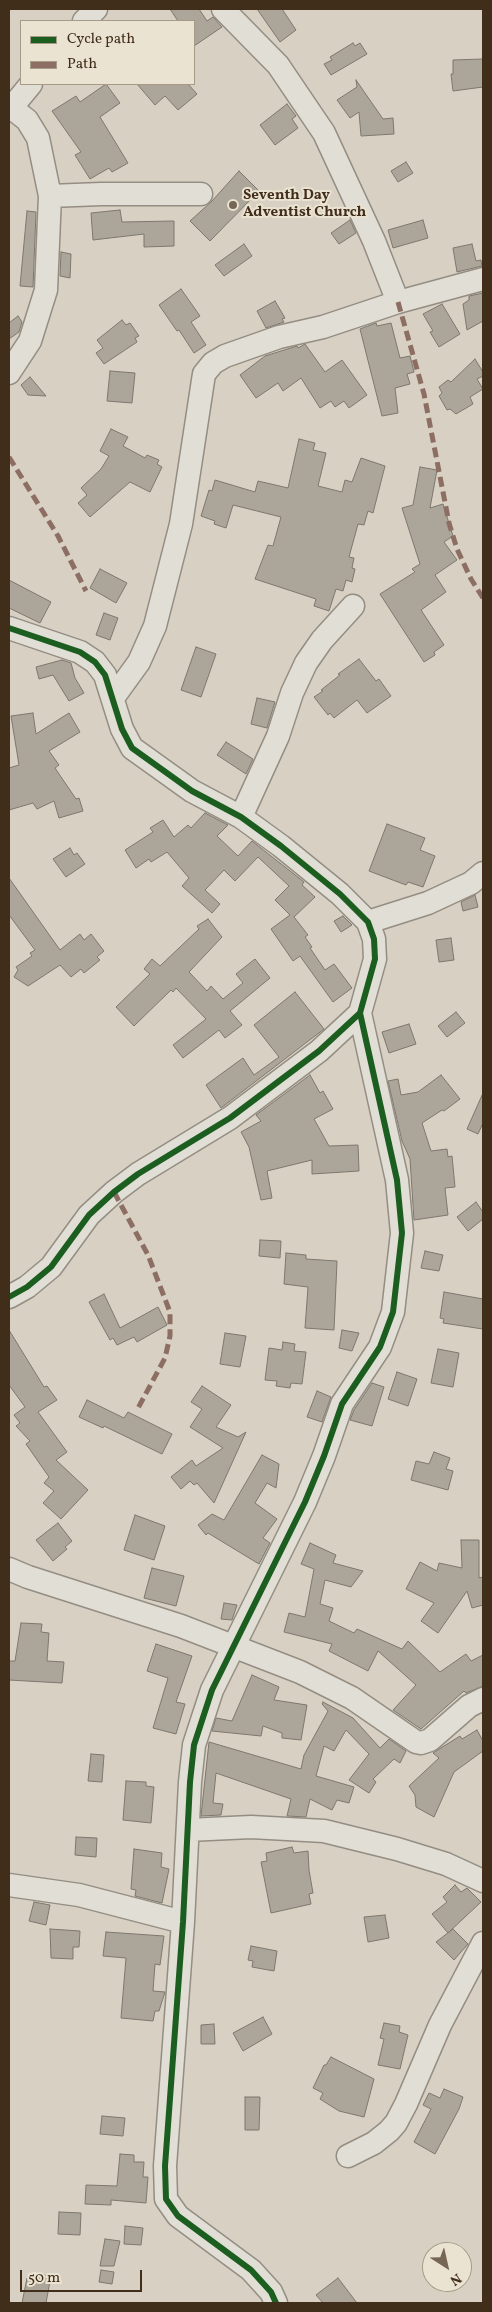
<!DOCTYPE html>
<html>
<head>
<meta charset="utf-8">
<style>
	body { margin:0 }
	#map { position:relative; width:492px; height:2312px; overflow:hidden; background:#d8d0c2; font-family:Vollkorn,serif }
	canvas { display:block }
	.frame { position:absolute; inset:0; border:10px solid #412e1a; pointer-events:none }
	.legend { position:absolute; left:20px; top:20px; width:175px; height:65px; box-sizing:border-box; background:#ebe3d2; border:1px solid #a79b88; margin:0; padding:6px 9px; list-style:none; font-size:15px; color:#412e1a }
	.legend li { display:flex; align-items:center; gap:10px; height:25px }
	.legend b { width:25px; border:1px solid #a79b88 }
	.north { position:absolute; left:422px; top:2242px; width:50px; height:50px; box-sizing:border-box; background:#ebe3d2; border:1px solid #a79b88; border-radius:50%; rotate:145deg; font-size:14px; font-weight:700; line-height:20px; text-align:center; color:#412e1a }
	.north::after { content:''; display:block; margin:auto; width:18px; height:22px; background:#766755; clip-path:polygon(50% 0,100% 100%,50% 72%,0 100%) }
	.scale { position:absolute; left:20px; top:2270px; width:122px; height:22px; box-sizing:border-box; border:2px solid #412e1a; border-top:0; padding-left:6px; font-size:15px; line-height:18px; white-space:nowrap; color:#412e1a; -webkit-text-stroke:4px #ebe3d2; paint-order:stroke }
</style>
</head>
<body>
<div id="map">
<canvas width="492" height="2312"></canvas>
<div class="frame"></div>
<ul class="legend">
<li><b style="height:6px;background:#1b5e20"></b>Cycle path</li>
<li><b style="height:6px;background:#8d6e63"></b>Path</li>
</ul>
<div class="north">N</div>
<div class="scale">50 m</div>
</div>
<script>
const ctx = document.querySelector('canvas').getContext('2d');
ctx.lineJoin = 'round';
function paint(path, color) {
  ctx.fillStyle = color;
  ctx.fill(path, 'evenodd');
}
function poly(rows) {
  const path = new Path2D();
  for (const r of rows) {
    path.moveTo(r[0], r[1]);
    for (let i = 2; i < r.length; i += 2) path.lineTo(r[i], r[i + 1]);
  }
  return path;
}
function trace(path, color, width, dash) {
  ctx.strokeStyle = color;
  ctx.lineWidth = width;
  ctx.lineCap = dash ? 'butt' : 'round';
  ctx.setLineDash(dash || []);
  ctx.stroke(path);
}
function drawText(font, color, halo, rows, align = 'center') {
  ctx.font = font + ' Vollkorn,serif';
  ctx.lineWidth = 4;
  ctx.setLineDash([]);
  ctx.textBaseline = 'middle';
  ctx.strokeStyle = halo;
  ctx.fillStyle = color;
  for (const [text, x, y, turn = 0] of rows) {
    ctx.save();
    ctx.translate(x, y);
    ctx.rotate((+turn || 0) * Math.PI / 180);
    ctx.textAlign = isNaN(turn) ? turn : align;
    if (halo) ctx.strokeText(text, 0, 0);
    ctx.fillText(text, 0, 0);
    ctx.restore();
  }
}
const building = poly([
	[170,9,199,9,207,21,213,17,222,27,194,46,194,21,178,21,170,9],
	[257,9,282,9,296,30,280,42,257,9],
	[353,43,355,46,360,43,367,54,331,75,324,64,332,60,330,57,353,43],
	[483,59,483,87,453,91,451,74,453,74,453,60,483,59],
	[356,80,383,119,393,118,394,134,361,136,359,112,350,118,337,100,357,87,356,80],
	[106,84,120,103,100,117,128,163,112,172,109,168,90,179,75,155,81,152,52,111,76,96,80,102,106,84],
	[137,84,188,84,197,94,178,110,165,96,155,105,137,84],
	[287,104,296,116,292,119,298,128,275,145,260,125,287,104],
	[406,162,413,173,398,182,391,171,406,162],
	[239,171,259,191,210,241,190,221,212,201,239,171],
	[120,210,122,222,174,221,174,246,144,247,144,234,93,240,91,213,120,210],
	[27,211,36,212,33,287,20,286,27,211],
	[350,220,356,233,339,244,331,233,350,220],
	[423,220,428,238,393,248,388,230,423,220],
	[244,244,252,256,224,276,215,265,244,244],
	[472,244,476,261,481,260,482,266,457,272,453,248,472,244],
	[61,252,71,254,70,278,60,276,61,252],
	[181,289,200,316,191,322,206,345,194,353,179,330,177,331,159,305,181,289],
	[483,293,483,321,467,330,463,304,469,300,469,296,483,293],
	[275,301,285,318,282,319,284,322,266,328,257,311,275,301],
	[442,304,460,334,439,347,430,332,433,331,423,314,442,304],
	[18,316,22,322,19,332,9,339,9,323,18,316],
	[122,320,126,325,130,323,139,336,135,338,137,342,104,364,96,353,103,348,97,340,122,320],
	[376,323,377,326,391,323,400,358,410,356,414,372,407,374,410,384,395,388,398,413,382,416,360,329,376,323],
	[305,344,325,372,342,360,367,395,349,408,344,401,335,407,331,401,320,408,301,378,283,391,278,383,256,398,240,375,265,356,297,346,298,348,305,344],
	[475,359,483,372,483,376,477,379,483,389,470,397,473,404,456,414,450,409,447,410,439,396,442,393,439,387,448,380,451,382,475,359],
	[110,371,135,373,132,403,107,401,110,371],
	[30,377,46,396,28,395,21,385,30,377],
	[111,429,128,437,123,446,145,458,147,455,159,460,157,464,162,467,150,492,130,482,90,517,78,503,87,495,81,488,101,469,109,456,100,451,111,429],
	[299,439,315,443,313,450,326,453,318,486,342,492,345,480,352,482,361,458,385,466,373,513,368,511,364,525,358,524,349,557,354,558,352,568,355,569,352,582,346,580,343,591,336,589,329,611,314,606,316,599,255,579,268,545,273,546,281,517,233,505,226,528,214,524,215,521,201,516,209,490,212,491,215,480,255,492,258,481,288,488,299,439],
	[420,467,437,470,430,508,443,504,453,536,444,542,457,560,435,575,446,592,421,610,444,645,434,652,435,655,424,662,380,594,415,572,412,569,420,564,402,508,413,505,420,467],
	[100,569,127,583,116,603,90,588,100,569],
	[9,580,51,602,40,623,9,608,9,580],
	[104,613,118,618,110,640,96,635,104,613],
	[196,647,216,654,201,697,181,690,196,647],
	[359,659,376,681,379,679,391,696,367,713,357,700,334,718,330,713,328,715,314,697,323,691,321,690,340,675,338,674,359,659],
	[62,660,71,663,75,678,84,693,69,701,53,675,39,679,36,667,62,660],
	[257,698,275,702,267,728,251,724,257,698],
	[33,713,36,734,69,713,80,732,49,751,59,765,55,768,76,799,79,798,83,811,59,818,54,801,37,809,33,803,9,810,9,768,19,765,11,716,33,713],
	[226,742,253,759,246,774,217,755,226,742],
	[205,813,228,825,217,836,238,856,252,841,304,882,302,885,315,897,294,917,308,935,305,937,312,947,310,948,325,970,334,964,352,988,333,1002,300,956,293,961,271,929,290,915,275,900,289,886,258,857,235,881,224,870,205,890,220,904,212,913,182,886,189,878,167,852,151,862,149,859,136,868,125,850,153,832,150,828,163,820,174,837,188,825,191,828,205,813],
	[387,824,425,838,420,850,435,856,423,887,408,882,406,885,369,871,387,824],
	[70,848,74,855,77,853,85,864,66,877,53,859,70,848],
	[9,878,60,950,80,934,84,940,91,934,104,951,97,957,100,960,84,973,81,969,71,977,60,965,28,986,14,977,18,970,16,967,32,956,30,953,35,950,9,915,9,878],
	[475,895,478,907,463,911,461,902,475,895],
	[343,916,352,925,341,932,334,921,343,916],
	[208,919,222,937,189,972,207,991,211,986,223,999,243,983,236,974,255,959,270,978,230,1011,242,1025,225,1038,219,1030,183,1058,173,1045,206,1019,176,988,173,992,171,990,134,1026,116,1007,150,974,144,969,152,959,160,966,199,929,197,926,208,919],
	[451,938,454,960,439,962,436,940,451,938],
	[295,992,324,1029,221,1108,206,1085,243,1058,254,1075,279,1057,254,1025,295,992],
	[456,1012,465,1023,447,1037,438,1026,456,1012],
	[409,1024,416,1044,389,1053,382,1032,409,1024],
	[310,1075,320,1093,323,1091,333,1109,314,1119,329,1146,358,1145,359,1171,312,1174,312,1160,267,1171,272,1198,261,1200,249,1147,241,1132,261,1121,256,1115,310,1075],
	[441,1075,460,1099,444,1111,442,1110,422,1123,431,1151,447,1149,448,1157,452,1156,455,1187,445,1188,448,1215,414,1220,410,1159,402,1141,388,1081,398,1079,401,1095,418,1092,441,1075],
	[483,1093,483,1123,478,1134,467,1129,483,1093],
	[476,1202,483,1212,483,1219,468,1231,457,1217,476,1202],
	[260,1240,281,1241,280,1258,259,1256,260,1240],
	[425,1251,443,1255,439,1271,421,1268,425,1251],
	[286,1253,306,1255,306,1259,337,1261,334,1330,305,1328,308,1287,284,1284,286,1253],
	[444,1292,483,1299,483,1329,443,1323,444,1319,440,1318,444,1292],
	[104,1294,120,1328,158,1307,167,1325,137,1342,134,1337,117,1345,113,1338,110,1340,89,1302,104,1294],
	[9,1330,44,1387,47,1386,57,1400,38,1412,67,1452,56,1460,88,1490,61,1519,43,1503,54,1491,44,1483,49,1477,26,1444,30,1441,16,1426,20,1423,14,1415,25,1407,9,1385,9,1330],
	[342,1330,359,1333,352,1351,339,1348,342,1330],
	[225,1333,246,1336,240,1367,220,1364,225,1333],
	[283,1342,295,1344,294,1351,306,1352,302,1384,291,1383,290,1388,276,1386,277,1381,265,1380,269,1348,282,1350,283,1342],
	[438,1349,459,1353,453,1387,431,1383,438,1349],
	[397,1372,417,1379,408,1406,388,1399,397,1372],
	[372,1383,384,1387,372,1426,350,1420,354,1410,372,1383],
	[202,1386,231,1405,216,1427,238,1437,246,1432,214,1503,197,1483,194,1485,190,1481,181,1489,171,1477,192,1460,196,1466,223,1448,190,1427,202,1409,191,1402,202,1386],
	[317,1391,331,1397,322,1422,307,1417,317,1391],
	[87,1400,124,1418,128,1412,172,1434,162,1454,104,1426,103,1428,79,1417,87,1400],
	[434,1452,450,1458,446,1469,453,1471,448,1490,411,1480,416,1461,429,1464,434,1452],
	[262,1455,279,1464,276,1488,267,1483,255,1503,277,1519,263,1538,270,1543,259,1564,208,1533,206,1535,198,1525,212,1514,224,1520,262,1455],
	[135,1515,165,1526,154,1560,124,1550,135,1515],
	[58,1523,72,1541,65,1547,67,1549,53,1561,36,1540,58,1523],
	[461,1540,479,1540,479,1578,483,1577,483,1605,472,1608,467,1591,438,1633,421,1621,434,1603,406,1589,420,1562,437,1571,439,1563,462,1568,461,1540],
	[310,1543,336,1555,333,1563,363,1571,351,1587,325,1580,320,1604,333,1608,329,1621,354,1633,357,1629,402,1649,408,1641,440,1672,466,1654,471,1661,483,1655,483,1686,466,1693,464,1691,421,1729,393,1710,416,1685,378,1651,368,1671,329,1651,332,1644,284,1632,289,1613,305,1617,314,1569,301,1564,310,1543],
	[152,1568,184,1576,176,1606,144,1598,152,1568],
	[224,1603,237,1605,232,1620,221,1619,224,1603],
	[21,1623,42,1624,41,1632,49,1633,47,1661,64,1662,62,1683,9,1680,9,1661,15,1661,21,1623],
	[156,1644,192,1656,176,1702,185,1704,176,1734,153,1728,168,1678,147,1671,156,1644],
	[252,1675,279,1687,274,1700,307,1705,301,1740,282,1738,282,1733,263,1726,261,1736,212,1731,216,1718,232,1721,252,1675],
	[323,1702,353,1718,380,1748,389,1739,406,1751,400,1763,394,1759,373,1779,376,1782,369,1793,349,1780,369,1754,346,1730,334,1751,324,1746,316,1776,354,1787,349,1803,337,1800,332,1810,310,1799,306,1817,287,1816,291,1799,216,1773,213,1803,223,1804,221,1815,201,1816,209,1742,301,1769,304,1755,328,1711,322,1704,323,1702],
	[477,1730,483,1741,483,1751,454,1772,434,1817,416,1807,415,1795,409,1786,439,1758,433,1753,460,1736,462,1739,477,1730],
	[91,1754,104,1755,102,1782,88,1781,91,1754],
	[126,1781,146,1782,146,1786,154,1787,151,1823,123,1820,126,1781],
	[76,1837,97,1838,96,1857,75,1855,76,1837],
	[292,1847,294,1853,308,1851,309,1870,313,1893,309,1894,311,1904,271,1913,261,1862,267,1861,266,1853,292,1847],
	[134,1849,162,1853,161,1867,169,1869,162,1903,135,1896,136,1890,131,1889,134,1849],
	[455,1885,461,1892,467,1888,481,1902,448,1933,432,1914,447,1902,443,1897,455,1885],
	[34,1902,50,1905,46,1925,29,1921,34,1902],
	[385,1915,389,1938,368,1942,364,1917,385,1915],
	[50,1929,80,1931,79,1947,73,1947,73,1959,51,1958,50,1929],
	[453,1929,468,1944,454,1960,436,1942,453,1929],
	[106,1932,164,1936,160,1965,155,1964,153,1991,165,1992,159,2011,155,2011,153,2021,121,2018,126,1958,103,1956,106,1932],
	[251,1946,277,1951,274,1971,252,1967,253,1961,248,1960,251,1946],
	[263,2017,272,2034,243,2051,233,2033,263,2017],
	[384,2023,400,2026,399,2032,408,2035,400,2069,378,2065,384,2039,380,2038,384,2023],
	[214,2024,215,2044,201,2044,201,2025,214,2024],
	[331,2057,374,2079,364,2117,339,2111,320,2099,323,2093,313,2088,324,2065,326,2065,331,2057],
	[444,2089,463,2097,459,2109,435,2154,414,2142,431,2109,423,2105,429,2093,440,2098,444,2089],
	[245,2097,260,2097,259,2130,245,2130,245,2097],
	[102,2116,125,2118,123,2136,100,2134,102,2116],
	[120,2154,134,2155,134,2162,144,2162,143,2177,148,2177,146,2203,111,2200,111,2205,85,2204,86,2185,117,2186,120,2154],
	[59,2212,81,2213,80,2235,58,2234,59,2212],
	[125,2226,143,2228,141,2245,124,2244,125,2226],
	[105,2239,120,2241,114,2266,100,2266,105,2239],
	[101,2270,114,2272,112,2284,99,2282,101,2270],
	[38,2274,51,2276,46,2303,22,2303,27,2278,37,2280,38,2274],
	[338,2278,357,2303,323,2303,316,2295,338,2278]
]);
const minor = poly([
	[223,9,278,65,324,133,374,241,398,302],
	[84,21,96,9],
	[9,106,27,120,38,138,50,196,46,290,30,341,9,373],
	[12,107,31,84],
	[50,196,101,194,201,194],
	[9,628,80,652,95,662,105,675,122,729,132,748,192,791,241,817,281,846,340,894,368,922,374,939,375,959,360,1013,319,1051,230,1118,138,1174,114,1192,89,1215,51,1267,27,1287,9,1297],
	[113,698,139,662,155,626,181,524,204,374,213,363,225,356,279,337,323,327,398,302,483,279],
	[241,817,278,736,292,693,306,663,322,640,353,606],
	[368,922,428,903,471,883,483,873],
	[9,1569,28,1577,181,1626,300,1672,352,1698,416,1742,421,1743,430,1740,469,1706,483,1699],
	[188,1830,251,1827,324,1831,397,1849,446,1864,483,1881],
	[9,1885,79,1895,183,1922],
	[348,2156,374,2143,389,2131,396,2123,406,2104,440,2025,483,1943],
	[276,2303,271,2292,251,2270,178,2216,166,2199,165,2166,183,1922,190,1782,194,1745,212,1690,305,1502,324,1456,342,1404,380,1347,393,1312,402,1233,397,1180,360,1013]
]);
const quiet = poly([
	[398,302,424,394,449,523,457,549,471,579,483,598],
	[9,457,58,536,86,591],
	[114,1192,148,1255,170,1312,170,1336,165,1358,137,1410]
]);
const cycleway = poly([
	[9,628,80,652,95,662,105,675,122,729,132,748,192,791,241,817,281,846,340,894,368,922,374,939,375,959,360,1013,319,1051,230,1118,138,1174,114,1192,89,1215,51,1267,27,1287,9,1297],
	[276,2303,271,2292,251,2270,178,2216,166,2199,165,2166,183,1922,190,1782,194,1745,212,1690,305,1502,324,1456,342,1404,380,1347,393,1312,402,1233,397,1180,360,1013]
]);
const markers = [
	[233,205,5,"#766755"]
];
const poiNames = [
	["Seventh Day",243,196],
	["Adventist Church",243,213]
];
paint(building, '#aba59a');
trace(building, '#7e776d', 1);
trace(minor, '#948d83', 25);
trace(minor, '#e1ded6', 22);
trace(quiet, '#8d6e63', 5, [10, 5]);
trace(cycleway, '#1b5e20', 6);
for (const [x, y, r, color] of markers) {
  const dot = new Path2D();
  dot.arc(x, y, r, 0, 2 * Math.PI);
  ctx.fillStyle = color;
  ctx.fill(dot);
  trace(dot, '#ebe3d2', 2);
}
drawText('bold 15px', '#412e1a', '#ebe3d2', poiNames, 'left');
</script>
</body>
</html>
